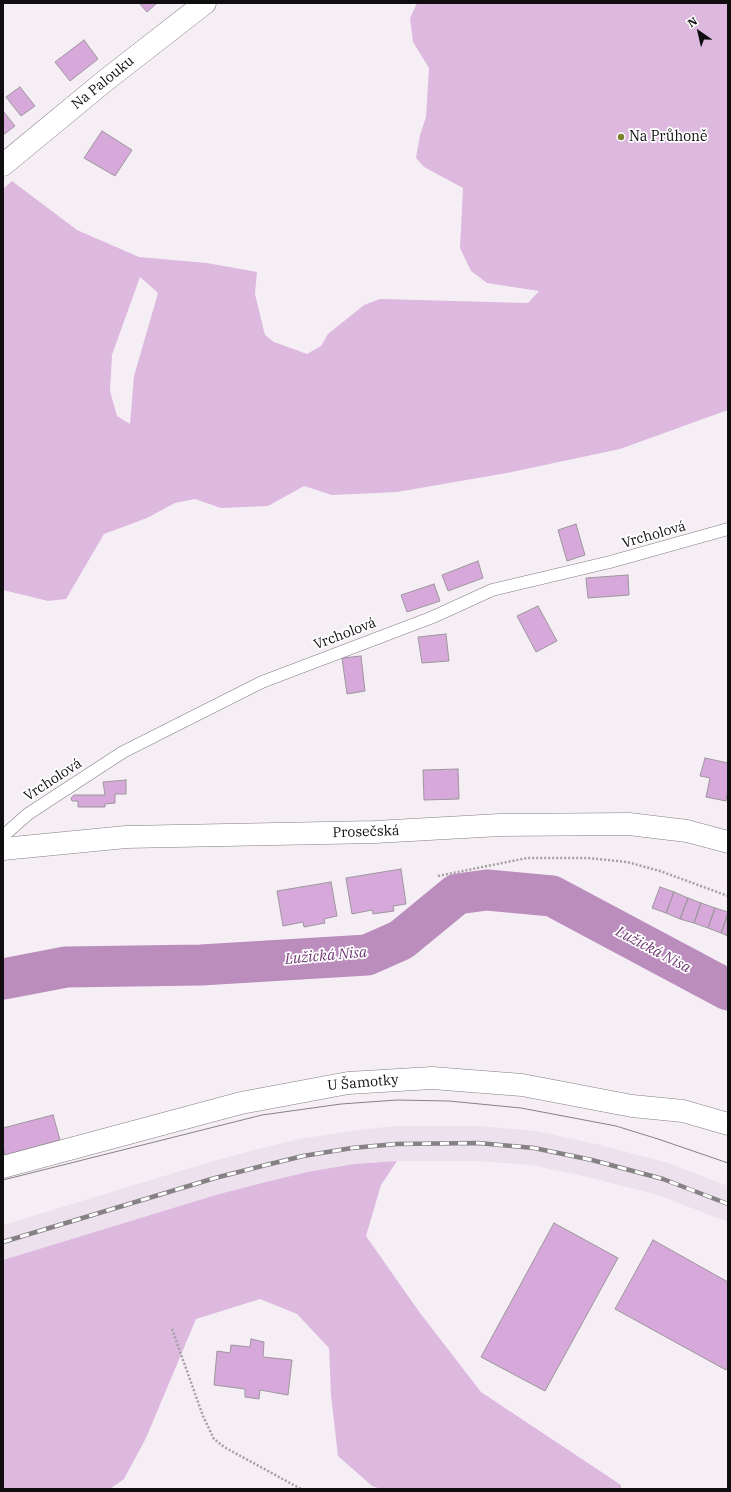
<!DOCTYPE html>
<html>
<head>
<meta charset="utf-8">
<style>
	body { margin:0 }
	#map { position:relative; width:731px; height:1492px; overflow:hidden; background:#f5eff5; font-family:"IBM Plex Serif",serif }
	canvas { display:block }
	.frame { position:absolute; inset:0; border:4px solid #0f0d0f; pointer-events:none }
	.north { position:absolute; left:679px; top:12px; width:40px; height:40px; -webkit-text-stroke:3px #fff; paint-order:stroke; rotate:326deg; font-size:11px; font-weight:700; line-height:16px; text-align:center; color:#0f0d0f }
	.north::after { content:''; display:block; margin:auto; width:14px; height:18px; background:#0f0d0f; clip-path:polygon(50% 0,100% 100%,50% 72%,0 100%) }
</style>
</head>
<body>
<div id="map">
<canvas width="731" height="1492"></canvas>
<div class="frame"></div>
<div class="north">N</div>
</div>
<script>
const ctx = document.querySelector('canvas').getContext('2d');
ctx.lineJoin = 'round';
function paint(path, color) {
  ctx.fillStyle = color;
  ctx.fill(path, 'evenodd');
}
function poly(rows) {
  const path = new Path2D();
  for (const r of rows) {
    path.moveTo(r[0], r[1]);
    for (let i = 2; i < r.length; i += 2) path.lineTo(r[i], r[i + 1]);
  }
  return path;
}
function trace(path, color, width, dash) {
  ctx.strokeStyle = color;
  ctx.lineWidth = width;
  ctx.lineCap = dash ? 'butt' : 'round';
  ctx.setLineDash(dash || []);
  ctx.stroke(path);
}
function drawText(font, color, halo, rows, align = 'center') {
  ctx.font = font + ' "IBM Plex Serif",serif';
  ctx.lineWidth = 3.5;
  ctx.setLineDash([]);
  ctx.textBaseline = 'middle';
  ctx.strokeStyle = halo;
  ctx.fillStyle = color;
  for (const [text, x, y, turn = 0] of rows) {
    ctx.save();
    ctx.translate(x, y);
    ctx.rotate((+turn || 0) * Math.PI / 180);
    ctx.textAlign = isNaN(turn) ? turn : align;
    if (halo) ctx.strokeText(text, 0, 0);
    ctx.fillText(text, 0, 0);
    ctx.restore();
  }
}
const built = poly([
	[395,1126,479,1126,536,1131,596,1144,668,1163,728,1186,728,1222,658,1195,588,1177,531,1165,477,1161,397,1161,354,1164,307,1172,270,1181,219,1194,3,1260,3,1225,210,1162,262,1148,300,1139,350,1131]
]);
const green = poly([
	[417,3,728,3,728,410,620,449,507,473,397,492,332,495,304,486,268,506,221,508,195,499,175,503,147,518,104,534,66,599,48,601,3,590,3,189,12,181,77,230,139,257,207,263,257,272,255,294,265,335,274,342,307,354,321,346,328,334,364,305,380,299,528,303,539,291,487,283,471,271,460,248,463,188,424,167,416,158,420,135,426,117,429,68,413,42,410,18],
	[140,277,158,293,134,376,130,424,117,416,110,391,112,355],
	[397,1161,381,1185,366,1236,420,1313,481,1392,621,1485,621,1489,381,1489,372,1486,338,1456,331,1396,329,1348,297,1314,260,1299,196,1319,146,1438,124,1479,110,1489,3,1489,3,1260,219,1194,270,1181,307,1172,354,1164]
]);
const river = poly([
	[3,979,66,967,201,965,367,955,401,940,457,894,487,890,552,896,728,990]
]);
const building = poly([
	[139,3,157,3,147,12,139,3],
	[84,40,98,59,70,81,55,62,84,40],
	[20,87,35,106,21,116,6,97,20,87],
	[3,111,15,126,3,135,3,111],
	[102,131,132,150,115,176,84,158,102,131],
	[576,524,585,555,567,561,558,530,576,524],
	[478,561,483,578,448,591,442,575,478,561],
	[628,575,629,595,588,598,586,578,628,575],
	[434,584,440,601,407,612,401,595,434,584],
	[538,606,557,641,536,652,517,616,538,606],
	[446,634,449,661,422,663,418,637,446,634],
	[361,656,365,691,347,694,342,658,361,656],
	[705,758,728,763,728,789,726,801,706,797,710,778,700,776,705,758],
	[458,769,459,799,424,800,423,770,458,769],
	[126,780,126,794,115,794,115,803,105,804,105,807,78,807,78,801,72,801,71,798,74,795,105,795,103,782,126,780],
	[401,869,406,904,393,906,394,911,373,914,372,910,352,914,346,878,401,869],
	[331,882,337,916,324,919,325,923,304,927,303,922,283,926,277,891,331,882],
	[660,887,674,892,666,913,652,908,660,887],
	[674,892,688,898,680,919,666,913,674,892],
	[688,898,701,903,694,923,680,919,688,898],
	[701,903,715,908,708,928,694,923,701,903],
	[715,908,728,912,721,933,708,928,715,908],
	[728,915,728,936,721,933,728,915],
	[53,1115,60,1140,5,1155,3,1145,3,1128,53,1115],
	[554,1223,618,1258,545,1391,481,1357,554,1223],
	[653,1240,728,1282,728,1367,726,1370,615,1309,653,1240],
	[251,1339,264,1342,263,1357,292,1360,288,1395,260,1390,259,1399,245,1397,245,1389,214,1385,217,1351,230,1353,231,1345,250,1347,251,1339]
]);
const path = poly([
	[438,876,527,858,588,858,627,862,660,871,728,896],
	[172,1329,203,1416,214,1439,224,1447,301,1489]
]);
const service = poly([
	[3,836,28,814,123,752,262,682,433,617,492,590,610,562,728,529]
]);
const minor = poly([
	[3,165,106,80,205,3],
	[3,1167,241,1103,348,1083,432,1078,522,1085,632,1106,683,1111,728,1124]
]);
const primary = poly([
	[3,849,126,837,375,832,500,825,629,824,687,831,728,842]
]);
const tram = poly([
	[3,1180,262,1115,341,1104,397,1100,449,1101,521,1108,616,1126,658,1139,728,1163]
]);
const rail = poly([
	[3,1242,215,1178,266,1165,303,1156,352,1148,396,1144,478,1143,534,1148,592,1160,663,1179,728,1204]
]);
const markers = [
	[621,137,4,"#7a822e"]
];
const streetNames = [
	["Na Palouku",103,83,-39],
	["Vrcholová",654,535,-16],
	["Vrcholová",345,634,-21],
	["Vrcholová",53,780,-33],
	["Prosečská",366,832,-2],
	["U Šamotky",363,1083,-5]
];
const poiNames = [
	["Na Průhoně",629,137]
];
const waterNames = [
	["Lužická Nisa",653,950,28],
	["Lužická Nisa",326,956,-5]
];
paint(built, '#ece1ec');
paint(green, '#ddb9df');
trace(river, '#bb8dbd', 41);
paint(building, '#d7a8da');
trace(building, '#9c979c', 1);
trace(service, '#827d82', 13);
trace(minor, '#827d82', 23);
trace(primary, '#827d82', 23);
trace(path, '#a49fa4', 2.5, [2, 2]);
trace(service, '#fff', 12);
trace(minor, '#fff', 22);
trace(primary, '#fff', 22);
trace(tram, '#858185', 1);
trace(rail, '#858185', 4.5);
trace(rail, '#fff', 3, [9]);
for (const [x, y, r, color] of markers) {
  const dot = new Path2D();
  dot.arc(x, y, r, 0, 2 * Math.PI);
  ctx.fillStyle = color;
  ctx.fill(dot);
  trace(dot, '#fff', 1.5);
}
drawText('14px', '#0f0d0f', '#fff', streetNames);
drawText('14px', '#0f0d0f', '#fff', poiNames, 'left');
drawText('italic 15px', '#713975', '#fff', waterNames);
</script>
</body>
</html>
